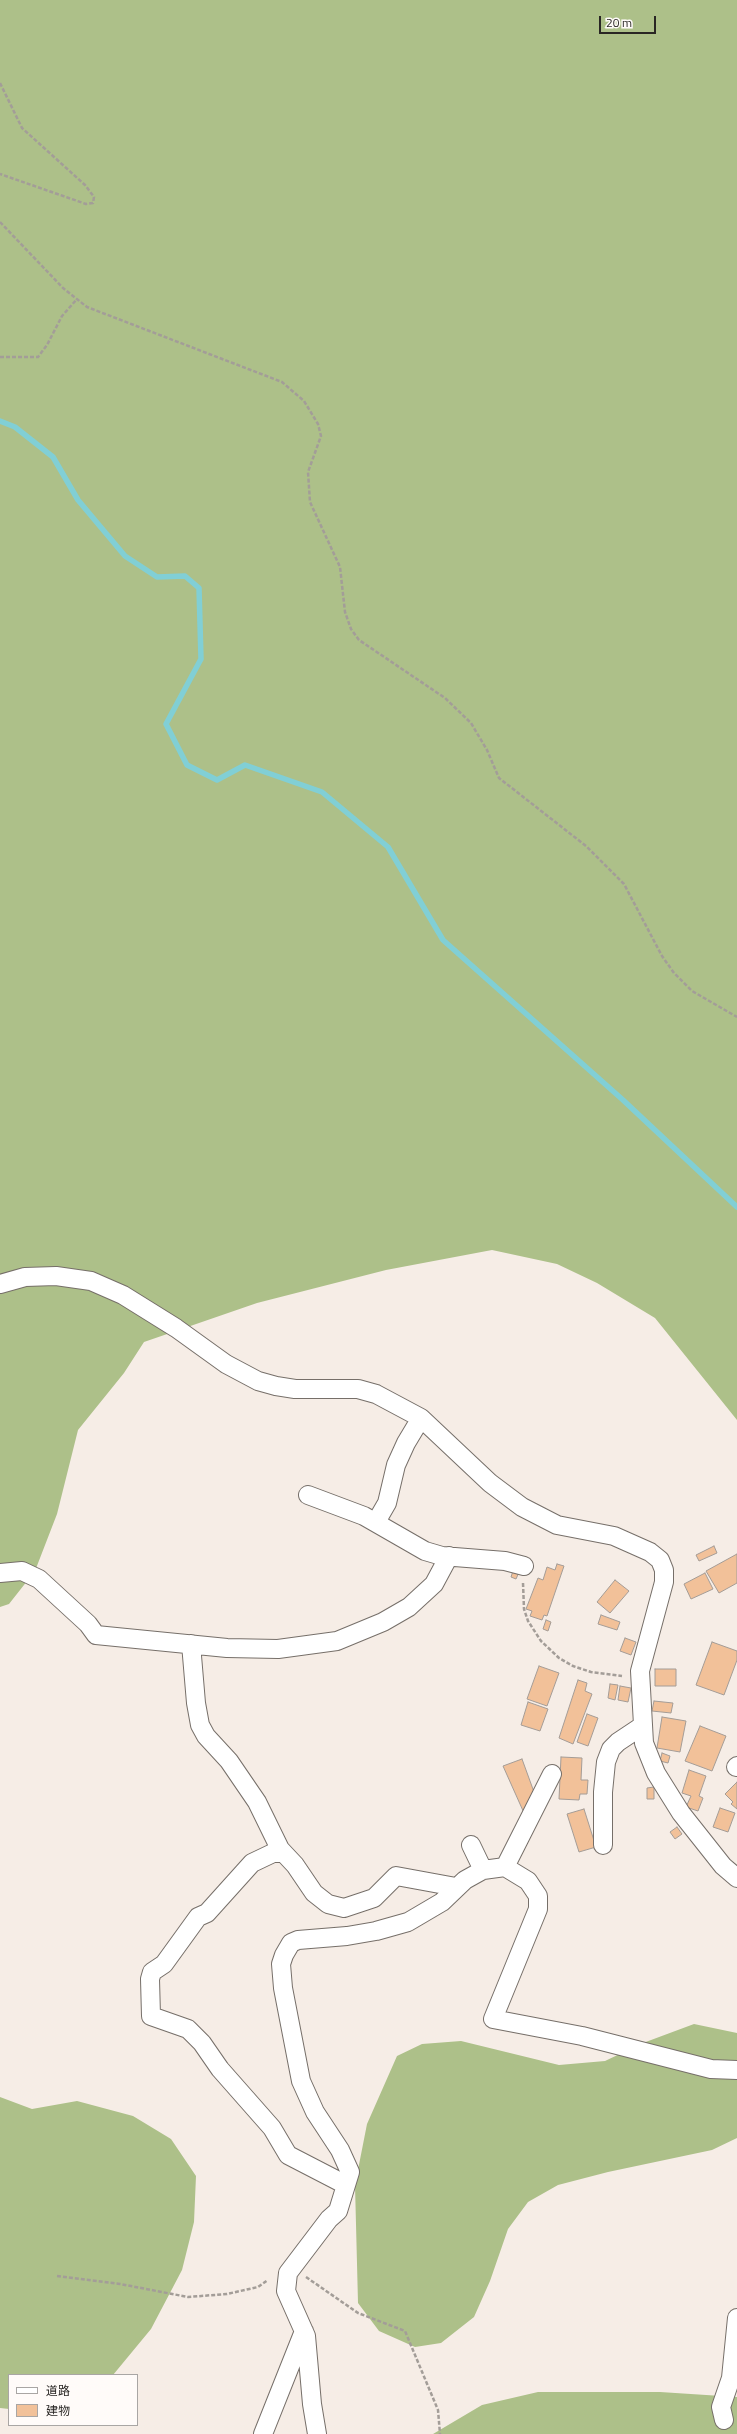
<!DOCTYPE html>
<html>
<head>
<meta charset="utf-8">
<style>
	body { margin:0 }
	#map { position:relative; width:737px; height:2434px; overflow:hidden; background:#f6ede6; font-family:"Titillium Web","Noto Sans JP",sans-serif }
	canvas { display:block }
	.legend { position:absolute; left:8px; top:2374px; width:130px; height:52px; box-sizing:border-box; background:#fffbf9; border:1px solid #a9a6a4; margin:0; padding:5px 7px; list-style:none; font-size:12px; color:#292624 }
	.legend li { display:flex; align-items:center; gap:8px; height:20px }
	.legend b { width:20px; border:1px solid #a9a6a4 }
	.scale { position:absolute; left:599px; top:16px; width:57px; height:18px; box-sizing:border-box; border:2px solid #292624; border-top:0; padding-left:5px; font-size:12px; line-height:14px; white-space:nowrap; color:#292624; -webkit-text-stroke:3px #fffbf9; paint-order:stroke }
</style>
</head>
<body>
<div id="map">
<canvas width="737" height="2434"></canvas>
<ul class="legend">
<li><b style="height:5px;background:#fff"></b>道路</li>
<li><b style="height:11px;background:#f2c199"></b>建物</li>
</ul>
<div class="scale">20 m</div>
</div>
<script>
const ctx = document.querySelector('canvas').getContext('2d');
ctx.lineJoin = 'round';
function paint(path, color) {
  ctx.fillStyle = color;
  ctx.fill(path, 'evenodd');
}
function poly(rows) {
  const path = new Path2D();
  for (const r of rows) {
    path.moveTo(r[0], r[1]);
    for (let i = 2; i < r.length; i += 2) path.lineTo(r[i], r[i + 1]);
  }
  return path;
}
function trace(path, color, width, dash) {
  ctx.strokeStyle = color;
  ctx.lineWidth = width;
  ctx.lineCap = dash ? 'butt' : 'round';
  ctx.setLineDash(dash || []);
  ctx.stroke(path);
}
const forest = poly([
	[0,0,737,0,737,1420,655,1318,597,1283,557,1264,492,1250,386,1270,257,1303,144,1342,124,1373,78,1430,57,1514,35,1571,9,1604,0,1607],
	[694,2024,737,2033,737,2138,712,2150,608,2172,558,2185,528,2202,508,2229,490,2281,474,2317,441,2343,415,2347,379,2331,358,2303,355,2185,367,2124,397,2056,422,2044,461,2041,559,2065,605,2061,643,2043],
	[0,2097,32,2109,77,2101,133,2116,171,2139,196,2176,194,2222,182,2270,151,2329,113,2375,9,2375,9,2409,0,2408],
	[538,2392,660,2392,737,2397,737,2434,433,2434,482,2405]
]);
const stream = poly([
	[0,421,15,427,53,457,78,500,125,556,157,577,185,576,199,588,201,659,166,724,187,765,217,780,245,765,322,792,388,847,443,940,623,1100,737,1207]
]);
const building = poly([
	[714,1546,717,1553,699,1561,696,1555,714,1546],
	[737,1554,737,1583,719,1593,706,1571,737,1554],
	[557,1564,564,1566,547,1616,544,1615,542,1620,530,1616,532,1611,526,1609,538,1578,543,1580,547,1567,555,1570,557,1564],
	[514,1568,520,1570,516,1579,511,1577,514,1568],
	[705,1573,713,1589,691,1599,684,1584,705,1573],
	[615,1580,629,1591,610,1613,597,1602,615,1580],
	[601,1615,620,1622,617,1630,598,1624,601,1615],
	[546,1620,551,1622,548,1631,543,1629,546,1620],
	[625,1638,636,1642,631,1655,620,1651,625,1638],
	[712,1642,737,1651,737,1660,724,1695,696,1685,712,1642],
	[539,1666,559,1673,547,1706,527,1699,539,1666],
	[655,1669,676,1669,676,1686,655,1686,655,1669],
	[578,1680,587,1683,585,1691,592,1694,573,1744,559,1738,578,1680],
	[610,1684,618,1685,615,1700,608,1698,610,1684],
	[620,1686,631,1688,628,1702,618,1700,620,1686],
	[654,1701,673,1703,671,1713,652,1711,654,1701],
	[528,1702,548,1709,540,1731,521,1725,528,1702],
	[587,1714,598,1718,588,1746,577,1742,587,1714],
	[662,1717,686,1721,680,1752,657,1748,662,1717],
	[700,1726,726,1736,712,1771,685,1761,700,1726],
	[662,1753,670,1756,668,1763,660,1761,662,1753],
	[561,1757,582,1758,581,1780,588,1780,587,1794,580,1794,579,1800,559,1799,561,1757],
	[522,1759,534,1792,524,1813,503,1766,522,1759],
	[689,1770,706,1776,699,1796,703,1798,698,1811,686,1807,691,1796,682,1793,689,1770],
	[737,1782,737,1809,731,1804,733,1802,725,1794,737,1782],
	[654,1787,654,1799,647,1799,647,1788,654,1787],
	[720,1808,735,1813,728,1832,713,1827,720,1808],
	[584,1809,596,1847,579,1852,567,1814,584,1809],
	[677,1827,682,1834,675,1839,670,1832,677,1827]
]);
const path = poly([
	[0,83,22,128,85,185,94,197,93,203,86,204,0,174],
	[0,222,63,288,87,307,282,382,304,401,318,424,321,436,308,472,310,502,340,567,345,612,351,629,359,640,445,698,471,723,487,750,499,778,586,846,624,884,662,956,674,973,692,991,737,1017],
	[0,357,38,357,47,345,62,316,77,299],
	[523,1583,524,1609,528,1621,541,1641,559,1658,573,1666,591,1672,622,1676],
	[57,2276,120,2284,188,2297,227,2294,258,2287,268,2280],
	[306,2277,358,2313,405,2331,438,2410,440,2434]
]);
const minor = poly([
	[0,1284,25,1277,56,1276,91,1281,123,1295,176,1328,226,1364,258,1381,276,1386,295,1389,358,1389,376,1394,421,1418,490,1483,522,1507,557,1525,614,1536,650,1552,660,1560,664,1570,664,1582,640,1671,644,1743,656,1773,681,1813,723,1866,737,1878],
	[308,1495,364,1516,425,1551,442,1556,505,1561,524,1566],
	[376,1522,387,1503,396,1465,406,1443,421,1418],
	[0,1573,22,1571,39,1579,88,1624,96,1635,227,1648,278,1649,337,1641,383,1622,409,1607,434,1584,449,1556],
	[191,1644,196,1703,200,1725,206,1736,229,1761,257,1802,280,1849,295,1865,314,1893,328,1904,344,1908,374,1898,396,1876,456,1887],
	[736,1767,737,1766],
	[471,1845,483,1870],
	[603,1845,603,1792,606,1762,611,1749,618,1742,642,1726],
	[283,1853,273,1853,252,1863,207,1913,198,1917,164,1964,152,1972,150,1979,151,2016,188,2029,202,2043,220,2069,272,2128,288,2155,346,2185],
	[505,1867,552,1774],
	[724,2420,721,2407,731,2378,737,2318],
	[263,2434,304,2331],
	[317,2434,312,2404,306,2336,286,2291,288,2273,329,2219,338,2211,350,2172,340,2150,315,2112,301,2081,283,1988,281,1964,284,1955,291,1943,298,1940,347,1936,376,1931,408,1922,442,1902,465,1880,483,1870,505,1867,528,1881,538,1896,538,1909,493,2019,582,2036,711,2069,737,2070]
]);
paint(forest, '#adc089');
trace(stream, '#81cfd5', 5.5);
paint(building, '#f2c199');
trace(building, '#a49c96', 1);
trace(minor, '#766f69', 20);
trace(path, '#a39d98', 2.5, [4, 2]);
trace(minor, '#fff', 18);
</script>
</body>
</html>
